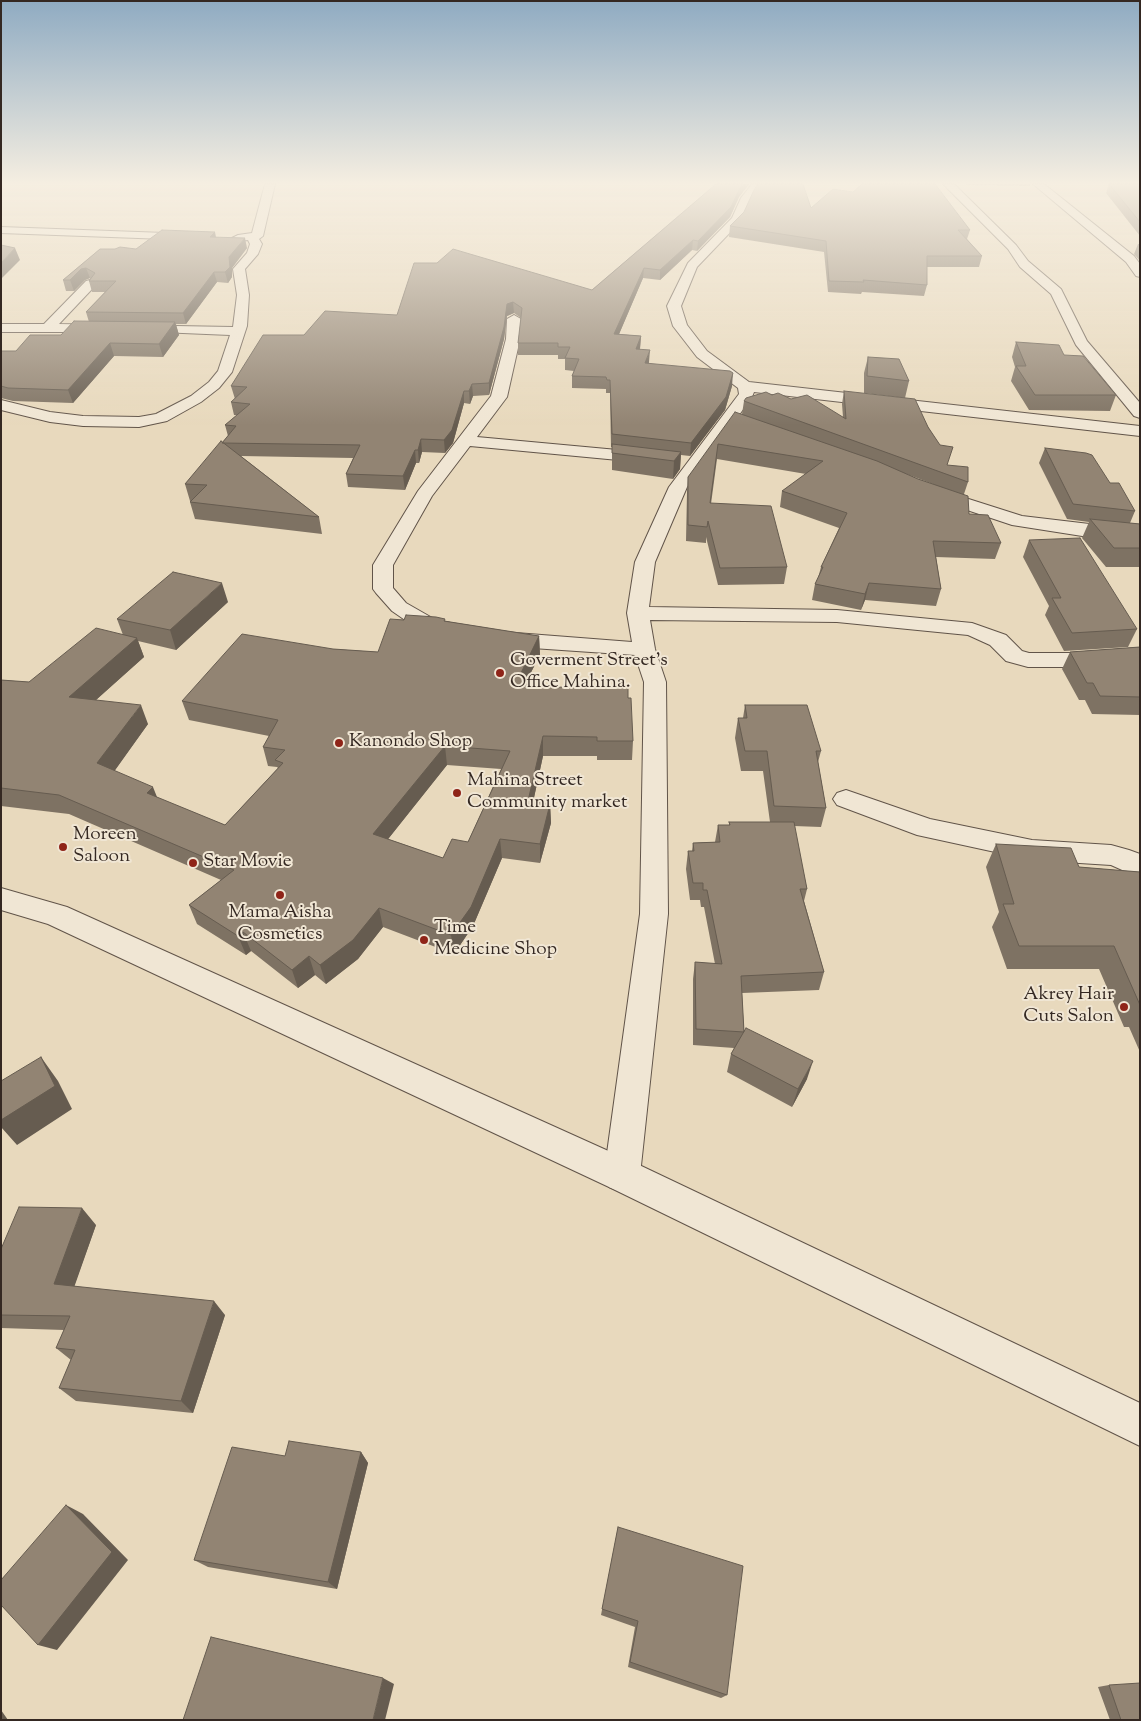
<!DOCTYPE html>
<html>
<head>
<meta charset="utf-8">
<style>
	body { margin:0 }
	#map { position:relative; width:1141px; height:1721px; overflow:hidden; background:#e8d9bd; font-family:"Sorts Mill Goudy",serif }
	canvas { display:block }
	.frame { position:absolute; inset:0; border:2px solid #342822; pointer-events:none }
</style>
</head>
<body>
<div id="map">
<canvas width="1141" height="1721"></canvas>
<div class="frame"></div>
</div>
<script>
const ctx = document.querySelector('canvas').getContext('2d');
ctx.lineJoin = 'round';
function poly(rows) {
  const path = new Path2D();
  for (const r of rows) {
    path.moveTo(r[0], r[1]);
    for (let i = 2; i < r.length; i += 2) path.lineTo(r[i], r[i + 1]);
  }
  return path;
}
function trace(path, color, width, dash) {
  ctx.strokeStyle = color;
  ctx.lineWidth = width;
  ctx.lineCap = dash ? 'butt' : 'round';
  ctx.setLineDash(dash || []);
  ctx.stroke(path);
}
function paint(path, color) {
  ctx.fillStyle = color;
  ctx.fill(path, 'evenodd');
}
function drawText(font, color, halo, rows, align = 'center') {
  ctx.font = font + ' "Sorts Mill Goudy",serif';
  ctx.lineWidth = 4;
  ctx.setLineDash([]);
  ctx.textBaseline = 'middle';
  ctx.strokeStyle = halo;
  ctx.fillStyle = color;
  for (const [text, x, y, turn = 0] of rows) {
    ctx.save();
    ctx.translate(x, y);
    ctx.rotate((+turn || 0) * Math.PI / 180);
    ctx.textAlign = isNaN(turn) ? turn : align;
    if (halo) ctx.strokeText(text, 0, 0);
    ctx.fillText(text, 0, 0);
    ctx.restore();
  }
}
const minor = poly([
	[265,184,275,184,263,236,259,239,262,244,258,254,245,269,249,295,247,326,232,372,219,388,201,402,167,421,139,427,83,426,50,422,1,410,1,400,50,412,83,416,139,417,156,414,191,396,209,382,218,371,230,335,159,332,1,332,1,324,44,324,86,281,90,280,96,284,94,287,59,324,233,327,237,295,233,269,247,253,250,244,248,240,238,241,232,238,238,235,252,233,265,184],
	[752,184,762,184,751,199,741,221,697,267,681,306,687,325,707,351,749,382,1140,426,1140,436,754,392,752,397,687,487,655,562,649,607,837,610,972,623,1006,635,1022,651,1029,653,1080,653,1140,648,1140,662,1080,667,1028,667,1006,661,990,645,968,635,837,622,650,620,655,649,666,682,668,914,640,1175,635,1187,622,1192,609,1187,604,1175,640,914,644,682,635,655,503,646,495,644,492,639,495,634,503,632,632,642,627,613,635,562,669,487,739,394,738,388,697,357,673,326,667,306,688,263,732,218,741,198,752,184],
	[943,184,954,184,1016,245,1028,261,1061,289,1087,341,1140,403,1140,418,1134,416,1076,345,1051,294,1020,267,1008,249,943,184],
	[1033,184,1044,184,1134,256,1140,264,1140,277,1136,276,1126,262,1033,184],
	[1,227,193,234,199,237,193,240,1,233,1,227],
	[514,315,521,319,520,339,507,397,477,437,650,453,656,454,659,458,656,462,650,463,470,446,432,496,393,565,393,588,406,603,434,619,454,624,457,629,454,634,446,635,418,629,392,611,376,593,373,589,373,565,418,491,491,396,506,339,507,319,514,315],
	[934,488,1022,516,1140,530,1140,542,1095,538,1012,525,928,497,925,493,928,489,934,488],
	[846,790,930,819,1032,840,1111,845,1129,850,1140,854,1140,878,1111,865,1032,860,917,835,837,805,833,799,837,793,846,790]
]);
const tertiary = poly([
	[1,888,67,907,635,1163,1140,1403,1140,1446,609,1187,48,924,1,910,1,888]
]);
const wall = poly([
	[716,184,749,184,739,197,730,217,697,251,692,250,660,280,643,278,619,334,641,336,640,349,649,362,649,363,732,386,725,410,690,456,681,455,680,469,673,479,612,470,612,447,611,447,610,393,606,393,606,389,572,388,572,376,574,371,565,370,565,359,558,359,558,355,518,355,518,343,521,318,514,313,507,316,504,339,489,395,473,396,470,404,464,403,453,443,445,453,422,452,419,463,416,463,405,490,348,487,346,474,353,458,241,456,319,517,322,534,195,519,190,502,191,501,190,501,185,484,228,436,225,425,237,415,234,415,231,402,235,399,231,386,304,335,397,315,592,290],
	[966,184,1030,184,1030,186,966,185],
	[1109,184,1140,184,1140,236,1106,193],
	[811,208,970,230,967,239,982,256,979,267,927,267,927,285,924,296,862,292,861,294,828,292,824,252,729,237,730,226],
	[216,237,247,248,232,268,232,277,228,283,217,282,186,324,176,324,179,335,163,357,114,356,73,403,13,401,1,398,1,351,16,351,61,335,89,322,86,312,105,292,92,292,89,281,90,279,90,278,85,280,74,291,66,291,63,280,100,249,136,249],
	[1138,244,1140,244,1140,261,1134,254],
	[1016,342,1064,355,1116,395,1110,411,1029,410,1011,381,1015,367,1012,357],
	[868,357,909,381,905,398,864,393,864,373],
	[844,391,928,427,947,465,968,482,964,494,969,514,1001,543,995,559,936,557,941,589,936,606,865,600,861,610,812,600,815,584,818,578,821,567,839,528,780,507,782,491,806,474,717,459,711,504,787,567,784,584,718,585,706,537,706,543,686,541,687,492,688,477,742,414,744,401,772,395,791,399,843,417,842,404],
	[904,473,938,486,918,479],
	[1045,448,1110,483,1135,511,1130,523,1140,524,1140,567,1106,567,1082,538,1089,522,1067,519,1039,463],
	[1029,540,1137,629,1128,647,1064,651,1045,615,1049,606,1023,557],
	[228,602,176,650,138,641,144,657,96,700,148,724,114,771,158,798,225,825,278,768,277,767,268,766,263,747,269,736,189,720,182,701,333,649,378,652,445,621,539,636,540,655,527,680,528,687,549,687,628,698,633,741,632,760,597,760,597,756,543,756,533,802,550,804,551,823,540,863,502,858,473,926,454,954,383,927,358,959,326,984,315,975,298,988,251,951,246,955,197,924,189,905,221,880,69,814,1,806,1,680,29,682,123,635,117,619],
	[447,765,501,769,468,842,443,858,388,839],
	[1140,647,1140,715,1092,714,1085,700,1079,700,1062,669,1070,652],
	[745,705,821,751,818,762,826,808,821,827,794,826,807,889,804,901,824,972,819,990,742,993,744,1032,807,1079,792,1107,727,1072,731,1054,734,1048,693,1045,693,979,695,962,715,964,704,907,701,907,700,900,690,900,686,869,688,851,692,851,693,843,715,842,718,825,729,825,729,822,770,822,763,771,741,771,735,738,738,718,743,718],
	[996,844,1079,867,1140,872,1140,1052,1129,1027,1124,1027,1099,969,1007,969,992,927,999,912,986,867],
	[96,1225,74,1286,225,1315,193,1413,76,1401,59,1388,71,1360,56,1348,64,1330,1,1328,1,1249],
	[361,1452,368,1463,337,1589,208,1567,194,1560,285,1456],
	[618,1527,727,1695,721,1698,628,1667,635,1627,601,1615],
	[1109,1685,1140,1720,1110,1720,1098,1687]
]);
const shadedWall = poly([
	[743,184,749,184,739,197,730,217,697,251,698,241],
	[215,232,217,242,210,237],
	[245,238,247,248,232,268,232,277,228,283,225,272,229,257],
	[693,240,692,250,660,280,660,270],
	[15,248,20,260,1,279,1,263],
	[86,268,90,278,85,280,74,291,70,280,81,269],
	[644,268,643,278,614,346,614,334],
	[214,272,217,282,186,324,183,313],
	[513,302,514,313,507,316,504,339,489,395,489,383,507,304],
	[175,322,179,335,163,357,159,344],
	[641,336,640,348,635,361,636,349],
	[110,343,114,356,73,403,68,390],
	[650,350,649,362,644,375,645,363],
	[733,373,732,386,725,410,690,456,691,443],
	[472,384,473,396,470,404,469,391],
	[464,391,464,403,453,443,445,453,444,440],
	[421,439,422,452,419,463,418,450],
	[415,450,416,463,405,490,403,476],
	[681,452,680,469,673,479,674,461],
	[222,583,228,602,176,650,170,630],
	[869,583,865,600,861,610,865,594],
	[539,636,540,655,527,680,528,696,522,706,520,675],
	[137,638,144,657,78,716,69,697],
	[141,705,148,724,106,783,97,763],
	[543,736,543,756,529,821,528,801],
	[445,746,447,765,377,853,373,834],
	[153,787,161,807,147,793],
	[550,804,551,823,540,863,540,844],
	[500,839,502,858,473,926,454,954,451,935],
	[379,908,383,927,358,959,326,984,320,965],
	[243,932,251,951,246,955,238,936],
	[309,956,315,975,298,988,292,970],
	[41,1057,58,1081,72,1109,17,1145,1,1127,1,1120],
	[813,1061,807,1079,792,1107,798,1089],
	[82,1208,96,1225,70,1299,54,1284],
	[214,1301,225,1315,193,1413,181,1401],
	[361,1452,368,1463,337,1589,328,1582],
	[66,1505,83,1514,128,1560,57,1650,38,1645],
	[383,1678,394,1684,385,1720,373,1720],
	[1,1710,8,1720,1,1720]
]);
const building = poly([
	[716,184,743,184,740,188,731,207,698,241,693,240,660,270,644,268,614,334,641,336,636,349,650,350,645,363,730,371,733,373,726,397,691,443,612,434,610,380,607,380,606,377,572,376,579,359,565,358,570,347,558,347,558,343,518,343,522,308,513,302,507,304,504,327,489,383,472,384,469,391,464,391,452,430,444,440,421,439,418,450,415,450,403,476,346,474,360,445,222,443,236,426,225,425,250,404,231,402,247,387,231,386,263,335,304,335,325,311,397,315,414,263,437,263,453,249,592,290,716,184],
	[758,184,803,184,811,208,833,189,853,192,862,184,935,184,970,230,958,230,982,256,927,256,927,285,863,280,864,282,829,281,826,241,730,226,744,212,754,190,758,184],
	[1109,184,1140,184,1140,222,1109,184],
	[162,230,215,232,210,237,245,238,229,257,230,267,225,272,214,272,183,313,86,312,116,281,89,281,95,273,86,268,81,269,70,280,63,280,100,249,115,249,120,247,136,249,162,230],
	[1,245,15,248,1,263,1,245],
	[74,321,175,322,159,344,110,343,68,390,8,388,1,386,1,351,16,351,30,335,61,335,74,321],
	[1016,342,1059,345,1064,355,1083,356,1116,395,1035,395,1016,366,1026,366,1016,342],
	[868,357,899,359,909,381,867,376,868,357],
	[844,391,915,399,928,427,940,445,953,447,947,465,968,467,968,482,744,401,746,398,766,392,772,395,778,393,791,399,807,395,846,419,844,391],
	[735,412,877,461,918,479,968,496,969,514,988,515,1001,543,933,541,941,589,869,583,865,594,815,584,823,567,821,567,847,513,782,491,823,461,718,444,710,503,771,506,787,567,720,568,708,521,707,527,688,525,688,477,735,412],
	[221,441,319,517,190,502,207,485,185,484,221,441],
	[612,444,681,452,674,461,612,453,612,444],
	[1045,448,1086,453,1092,455,1110,483,1119,483,1135,511,1073,504,1045,448],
	[1090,519,1140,524,1140,548,1114,548,1090,519],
	[1080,538,1137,629,1072,633,1052,598,1061,598,1029,540,1080,538],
	[173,572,222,583,170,630,117,619,173,572],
	[406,615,436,617,445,619,444,621,539,636,520,675,527,677,521,686,540,687,541,684,549,687,628,688,628,698,631,698,633,741,597,741,597,737,543,736,528,801,550,804,540,844,500,839,471,907,451,935,379,908,353,940,320,965,309,956,292,970,243,932,238,936,189,905,234,870,59,795,1,788,1,680,29,682,96,628,137,638,69,697,141,705,97,763,153,787,147,793,225,825,283,763,275,760,285,750,263,747,278,720,182,701,242,634,333,649,378,652,390,619,404,620,406,615],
	[445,746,510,751,468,842,452,839,443,858,373,834,445,746],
	[1140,647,1140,697,1100,696,1093,683,1087,683,1070,652,1140,647],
	[745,705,807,705,821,751,816,751,826,808,774,806,767,751,745,751,738,718,747,718,745,705],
	[729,822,794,822,807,889,800,889,824,972,741,976,744,1032,696,1029,695,962,722,964,707,890,703,890,703,883,693,883,688,851,694,851,693,843,720,842,718,825,730,825,729,822],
	[996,844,1071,848,1079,867,1140,872,1140,1005,1114,946,1019,946,1003,904,1014,904,996,844],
	[746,1028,813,1061,798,1089,731,1054,746,1028],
	[41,1057,55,1086,1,1120,1,1081,41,1057],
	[19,1207,82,1208,54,1284,214,1301,181,1401,59,1388,75,1350,56,1348,70,1316,1,1315,1,1249,19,1207],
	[289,1441,361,1452,328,1582,194,1560,232,1447,285,1456,289,1441],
	[66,1505,112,1552,38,1645,1,1605,1,1580,66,1505],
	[618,1527,743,1566,727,1695,630,1662,638,1621,602,1609,618,1527],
	[211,1637,383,1678,373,1720,183,1720,211,1637],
	[1140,1683,1140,1720,1121,1720,1109,1685,1140,1683]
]);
const markers = [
	[500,673,5,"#8f2418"],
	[339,743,5,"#8f2418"],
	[457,793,5,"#8f2418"],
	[63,847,5,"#8f2418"],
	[193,863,5,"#8f2418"],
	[280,895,5,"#8f2418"],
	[424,940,5,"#8f2418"],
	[1124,1007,5,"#8f2418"]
];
const poiNames = [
	["Goverment Street's",510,662],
	["Office Mahina.",510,684],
	["Kanondo Shop",349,743],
	["Mahina Street",467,782],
	["Community market",467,804],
	["Moreen",73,836],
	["Saloon",73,858],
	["Star Movie",203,863],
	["Mama Aisha",280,914,"center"],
	["Cosmetics",280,936,"center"],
	["Time",434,929],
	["Medicine Shop",434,951],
	["Akrey Hair",1114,996,"right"],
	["Cuts Salon",1114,1018,"right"]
];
trace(minor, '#615449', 2);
trace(tertiary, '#615449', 2);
paint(minor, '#f0e6d4');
paint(tertiary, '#f0e6d4');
paint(wall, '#7e7263');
paint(shadedWall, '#665c50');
paint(building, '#928473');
trace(building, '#665c50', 1);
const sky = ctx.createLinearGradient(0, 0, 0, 425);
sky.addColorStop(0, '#8fabc2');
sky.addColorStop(0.43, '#f5eee1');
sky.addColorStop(1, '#f5eee100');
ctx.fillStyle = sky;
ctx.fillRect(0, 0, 1141, 425);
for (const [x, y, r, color] of markers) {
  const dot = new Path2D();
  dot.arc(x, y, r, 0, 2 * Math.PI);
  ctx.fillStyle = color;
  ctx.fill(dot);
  trace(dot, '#f0e6d4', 2);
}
drawText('19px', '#342822', '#f0e6d4', poiNames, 'left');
</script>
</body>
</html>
